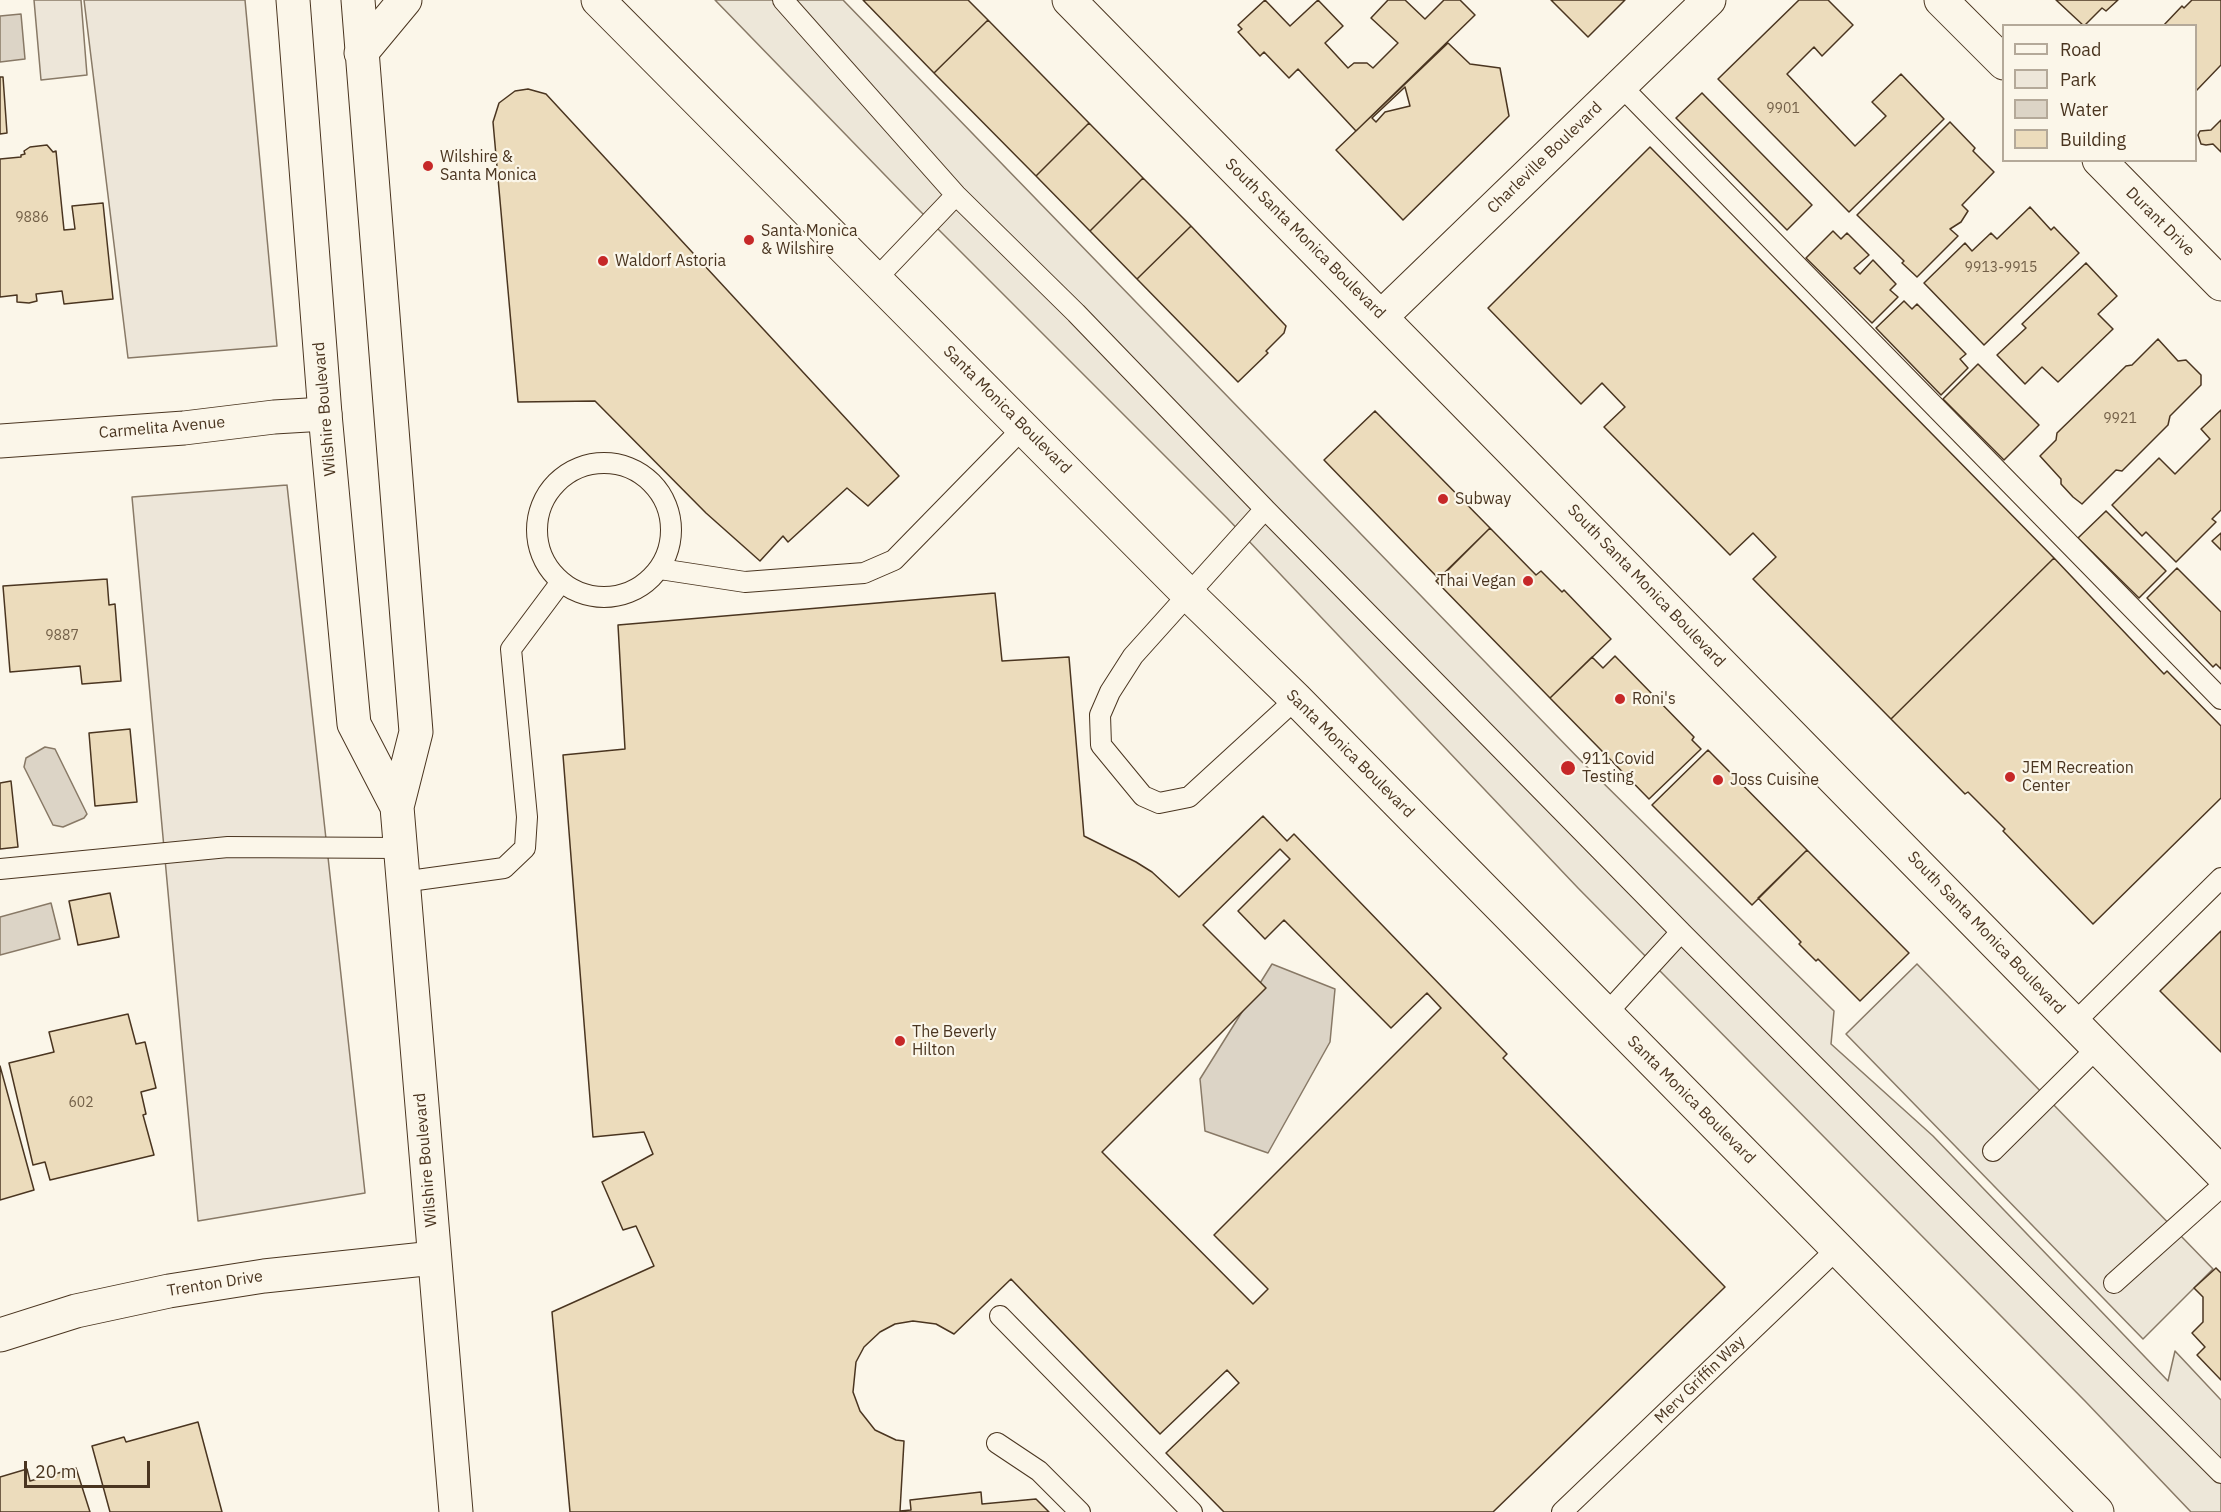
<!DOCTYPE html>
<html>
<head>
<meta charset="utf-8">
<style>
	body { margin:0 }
	#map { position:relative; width:2221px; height:1512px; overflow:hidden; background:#fbf6e9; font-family:"IBM Plex Sans",sans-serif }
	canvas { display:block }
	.legend { position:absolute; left:2002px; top:24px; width:195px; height:138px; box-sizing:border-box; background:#fbf6e9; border:2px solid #b4a999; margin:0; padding:8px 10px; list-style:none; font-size:18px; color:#4a3520 }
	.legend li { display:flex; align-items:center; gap:12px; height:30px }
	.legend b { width:30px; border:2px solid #b4a999 }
	.scale { position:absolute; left:24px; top:1461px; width:126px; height:27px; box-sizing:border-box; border:3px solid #4a3520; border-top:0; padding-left:8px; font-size:18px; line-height:21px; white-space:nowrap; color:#4a3520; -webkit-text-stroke:4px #fbf6e9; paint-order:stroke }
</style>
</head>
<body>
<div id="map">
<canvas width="2221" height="1512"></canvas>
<ul class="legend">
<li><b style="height:8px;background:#fbf6e9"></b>Road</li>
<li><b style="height:16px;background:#ede6d9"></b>Park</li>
<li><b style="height:16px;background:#dcd4c6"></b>Water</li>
<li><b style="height:16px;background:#ecdcbc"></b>Building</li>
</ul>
<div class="scale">20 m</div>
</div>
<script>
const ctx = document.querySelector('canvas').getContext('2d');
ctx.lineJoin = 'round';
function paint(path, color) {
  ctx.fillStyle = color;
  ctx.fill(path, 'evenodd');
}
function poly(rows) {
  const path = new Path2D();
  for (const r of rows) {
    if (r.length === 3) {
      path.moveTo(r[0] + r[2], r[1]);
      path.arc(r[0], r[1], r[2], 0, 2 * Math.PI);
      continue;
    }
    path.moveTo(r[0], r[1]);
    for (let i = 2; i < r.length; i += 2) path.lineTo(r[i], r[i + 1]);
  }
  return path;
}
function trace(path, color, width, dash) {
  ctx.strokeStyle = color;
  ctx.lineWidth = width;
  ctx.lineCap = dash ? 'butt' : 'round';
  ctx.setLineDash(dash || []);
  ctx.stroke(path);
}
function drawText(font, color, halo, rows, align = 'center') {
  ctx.font = font + ' "IBM Plex Sans",sans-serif';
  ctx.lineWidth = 4.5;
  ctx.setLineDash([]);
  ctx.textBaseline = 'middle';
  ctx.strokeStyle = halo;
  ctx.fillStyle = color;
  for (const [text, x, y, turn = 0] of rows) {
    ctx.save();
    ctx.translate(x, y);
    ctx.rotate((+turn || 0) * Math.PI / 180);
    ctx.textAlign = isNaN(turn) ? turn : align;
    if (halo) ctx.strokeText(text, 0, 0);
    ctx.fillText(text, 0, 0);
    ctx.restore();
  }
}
const green = poly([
	[34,0,81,0,87,75,41,80,34,0],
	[84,0,245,0,277,346,128,358,84,0],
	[287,485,365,1193,198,1221,132,497,287,485]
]);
const parking = poly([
	[715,0,843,0,1585,765,1834,1011,1831,1044,1933,1136,2168,1381,2175,1351,2221,1400,2221,1512,2191,1512,2085,1401,1578,888,1227,518,916,207,715,0],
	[1917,964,2213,1269,2143,1339,1846,1034,1917,964]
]);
const water = poly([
	[21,14,25,59,0,62,0,16,21,14],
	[45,747,55,749,87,814,84,818,63,827,53,825,24,767,26,758,45,747],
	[51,903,60,939,0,955,0,917,51,903],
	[1272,964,1335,989,1330,1042,1268,1153,1205,1131,1200,1079,1272,964]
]);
const building = poly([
	[863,0,968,0,988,20,934,73,863,0],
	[1265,0,1290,26,1318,0,1343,26,1325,43,1348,68,1354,63,1367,63,1373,68,1398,43,1371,18,1388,0,1405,0,1425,19,1444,0,1460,0,1475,15,1356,131,1298,69,1289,78,1264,52,1260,56,1238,32,1242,29,1238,25,1265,0],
	[1551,0,1625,0,1588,37,1551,0],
	[1799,0,1828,0,1853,25,1822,56,1814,47,1787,74,1855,146,1886,116,1872,102,1901,74,1944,119,1849,212,1718,79,1799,0],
	[2056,0,2118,0,2106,11,2102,8,2084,26,2056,0],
	[2192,0,2221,0,2221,65,2196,91,2196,26,2163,26,2182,6,2184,8,2192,0],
	[988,20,1089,123,1036,176,934,73,988,20],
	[1448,43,1470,64,1500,68,1509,116,1403,220,1336,150,1448,43],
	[1405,87,1410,106,1385,112,1376,122,1372,118,1405,87],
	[0,77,3,77,7,133,0,134,0,77],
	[528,89,546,94,899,476,868,506,847,488,788,542,783,536,760,561,706,513,595,401,518,402,493,122,499,103,515,91,528,89],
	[1702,93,1812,205,1787,230,1676,118,1702,93],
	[2221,120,2221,152,2213,144,2206,145,2201,144,2198,135,2200,131,2211,130,2221,120],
	[1950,122,1975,148,1973,151,1994,172,1962,205,1968,211,1961,222,1950,229,1958,236,1917,277,1902,263,1904,261,1857,215,1950,122],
	[1089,123,1143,178,1090,231,1036,176,1089,123],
	[47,145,53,152,56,151,64,230,75,229,72,206,103,203,113,299,64,304,62,291,36,294,37,301,29,303,17,302,17,295,0,297,0,159,21,157,21,155,25,154,24,151,30,147,47,145],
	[1650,147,2054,558,1891,719,1753,579,1776,557,1753,533,1730,555,1604,427,1625,407,1602,383,1581,404,1488,308,1650,147],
	[1143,178,1191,226,1137,279,1090,231,1143,178],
	[2030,207,2051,230,2054,227,2079,253,1984,345,1924,283,1965,243,1972,251,1991,233,1997,239,2030,207],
	[1191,226,1286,326,1284,333,1266,351,1268,353,1238,382,1137,279,1191,226],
	[1833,231,1841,239,1847,233,1869,255,1854,268,1860,274,1873,260,1896,284,1890,290,1898,297,1872,323,1806,258,1833,231],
	[2086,263,2117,296,2098,314,2113,329,2058,382,2042,367,2025,384,1997,355,2026,328,2022,324,2086,263],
	[1904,301,1912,309,1917,304,1966,354,1960,359,1968,368,1941,395,1876,328,1904,301],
	[2158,339,2178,361,2186,360,2201,375,2201,385,2170,416,2168,425,2122,471,2116,470,2082,504,2073,497,2061,484,2061,479,2040,456,2056,440,2057,433,2126,366,2132,365,2158,339],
	[1978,364,2039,425,2004,460,1943,399,1978,364],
	[2221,410,2221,510,2212,519,2216,522,2176,562,2146,532,2142,536,2112,505,2159,458,2175,474,2210,439,2201,429,2221,410],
	[1375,411,1490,528,1439,579,1324,460,1375,411],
	[2106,511,2166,571,2139,598,2078,538,2106,511],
	[1490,528,1536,575,1541,571,1562,592,1564,590,1611,639,1550,698,1436,581,1490,528],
	[2221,533,2221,550,2212,541,2221,533],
	[2054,558,2164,674,2167,671,2221,726,2221,798,2093,924,2003,831,2005,829,1968,792,1965,794,1891,719,2054,558],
	[2177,568,2221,612,2221,669,2216,664,2213,667,2147,598,2177,568],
	[107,579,109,605,115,604,121,681,82,684,80,666,10,672,3,586,107,579],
	[995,593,1002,661,1069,657,1084,836,1136,862,1152,872,1179,897,1263,816,1287,841,1294,834,1507,1054,1503,1058,1725,1287,1493,1512,1224,1512,1166,1453,1239,1383,1227,1370,1160,1434,1011,1279,954,1334,936,1324,913,1321,895,1324,880,1332,864,1347,856,1362,853,1392,860,1411,875,1430,896,1440,904,1441,900,1511,911,1510,910,1500,981,1492,982,1504,1036,1499,1049,1512,570,1512,552,1312,654,1266,636,1226,623,1230,602,1182,653,1154,644,1132,593,1137,563,755,625,749,618,625,995,593],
	[1280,849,1290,859,1238,911,1265,939,1284,920,1391,1028,1427,993,1441,1008,1214,1235,1268,1289,1253,1304,1102,1152,1266,988,1203,925,1280,849],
	[1615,656,1694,737,1692,740,1701,749,1649,799,1550,698,1592,657,1603,668,1615,656],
	[130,729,137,802,95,806,89,733,130,729],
	[1708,750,1807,850,1752,905,1652,805,1708,750],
	[11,781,18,847,0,849,0,783,11,781],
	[1807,850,1909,953,1860,1001,1818,959,1816,961,1799,944,1801,942,1758,898,1807,850],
	[110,893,119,937,78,945,69,901,110,893],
	[2221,931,2221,1052,2160,991,2221,931],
	[128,1014,136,1044,145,1042,156,1088,141,1092,146,1114,143,1115,154,1155,50,1180,45,1162,33,1165,9,1063,54,1052,49,1032,128,1014],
	[0,1066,34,1190,0,1200,0,1066],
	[2216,1268,2221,1273,2221,1380,2197,1355,2205,1347,2192,1333,2203,1322,2203,1297,2194,1288,2216,1268],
	[198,1422,222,1512,110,1512,92,1446,124,1437,126,1442,198,1422],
	[76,1468,90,1512,0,1512,0,1477,27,1469,30,1481,76,1468]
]);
const service = poly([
	[783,0,956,195,1076,313,1265,509,1133,656,1110,692,1100,715,1101,745,1143,796,1159,803,1189,797,1296,699],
	[1620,85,2221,699],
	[876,279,956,195],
	[604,530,67],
	[1265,509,1681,932],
	[660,569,745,582,864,573,894,560,1024,427],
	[0,869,228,847,400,848],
	[402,882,504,868,525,848,527,817,511,649,561,582],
	[1606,1014,1681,932,2221,1473],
	[2074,1023,2221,878],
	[1993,1151,2098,1047],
	[2114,1283,2221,1187],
	[1000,1316,1192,1512],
	[997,1443,1039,1471,1080,1512],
	[1562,1512,1838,1248]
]);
const minor = poly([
	[1941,0,2004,63],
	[2099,160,2221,284],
	[1381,317,1709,0],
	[0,441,184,428,274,417,325,414],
	[0,1335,76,1311,169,1291,264,1276,434,1258]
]);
const secondary = poly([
	[1069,0,2221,1173]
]);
const primary = poly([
	[293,0,325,414,354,724,397,807],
	[358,0,416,732,397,807,456,1512],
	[598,0,1188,594,1296,699,2097,1512],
	[361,53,405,0]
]);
const markers = [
	[428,166,6,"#c62828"],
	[749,240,6,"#c62828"],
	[603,261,6,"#c62828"],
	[1443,499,6,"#c62828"],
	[1528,581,6,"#c62828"],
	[1620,699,6,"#c62828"],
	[1568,768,8,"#c62828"],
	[2010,777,6,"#c62828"],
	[1718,780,6,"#c62828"],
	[900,1041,6,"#c62828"]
];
const numberNames = [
	["9901",1783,109],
	["9886",32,218],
	["9913-9915",2001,268],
	["9921",2120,419],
	["9887",62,636],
	["602",81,1103]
];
const poiNames = [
	["Wilshire &",440,157],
	["Santa Monica",440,175],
	["Santa Monica",761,231],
	["& Wilshire",761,249],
	["Waldorf Astoria",615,261],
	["Subway",1455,499],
	["Thai Vegan",1516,581,"right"],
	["Roni's",1632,699],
	["911 Covid",1582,759],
	["Testing",1582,777],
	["JEM Recreation",2022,768],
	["Center",2022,786],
	["Joss Cuisine",1730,780],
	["The Beverly",912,1032],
	["Hilton",912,1050]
];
const streetNames = [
	["Charleville Boulevard",1545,158,-44],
	["Durant Drive",2160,222,45],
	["South Santa Monica Boulevard",1305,239,45],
	["Wilshire Boulevard",325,409,-95],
	["Santa Monica Boulevard",1007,410,45],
	["Carmelita Avenue",162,428,-5],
	["South Santa Monica Boulevard",1646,586,46],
	["Santa Monica Boulevard",1350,754,45],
	["South Santa Monica Boulevard",1986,933,46],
	["Santa Monica Boulevard",1691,1100,45],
	["Wilshire Boulevard",426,1160,-95],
	["Trenton Drive",215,1284,-9],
	["Merv Griffin Way",1700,1380,-44]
];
paint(green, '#ede6d9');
trace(green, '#887966', 1.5);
paint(parking, '#ede7d9');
trace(parking, '#887966', 1.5);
paint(water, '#dcd4c6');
trace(water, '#887966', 1.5);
paint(building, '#ecdcbc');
trace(building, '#4a3520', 1.5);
trace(service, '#4a3520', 22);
trace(minor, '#4a3520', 35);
trace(secondary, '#4a3520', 35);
trace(primary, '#4a3520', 35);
trace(service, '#fbf6e9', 20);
trace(minor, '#fbf6e9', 33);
trace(secondary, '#fbf6e9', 33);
trace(primary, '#fbf6e9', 33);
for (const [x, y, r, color] of markers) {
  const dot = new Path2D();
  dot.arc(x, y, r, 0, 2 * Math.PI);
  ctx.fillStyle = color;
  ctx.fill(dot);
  trace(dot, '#fbf6e9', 2);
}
drawText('14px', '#725f47', null, numberNames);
drawText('16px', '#4a3520', '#fbf6e9', poiNames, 'left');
drawText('16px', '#4a3520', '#fbf6e9', streetNames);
</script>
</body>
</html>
